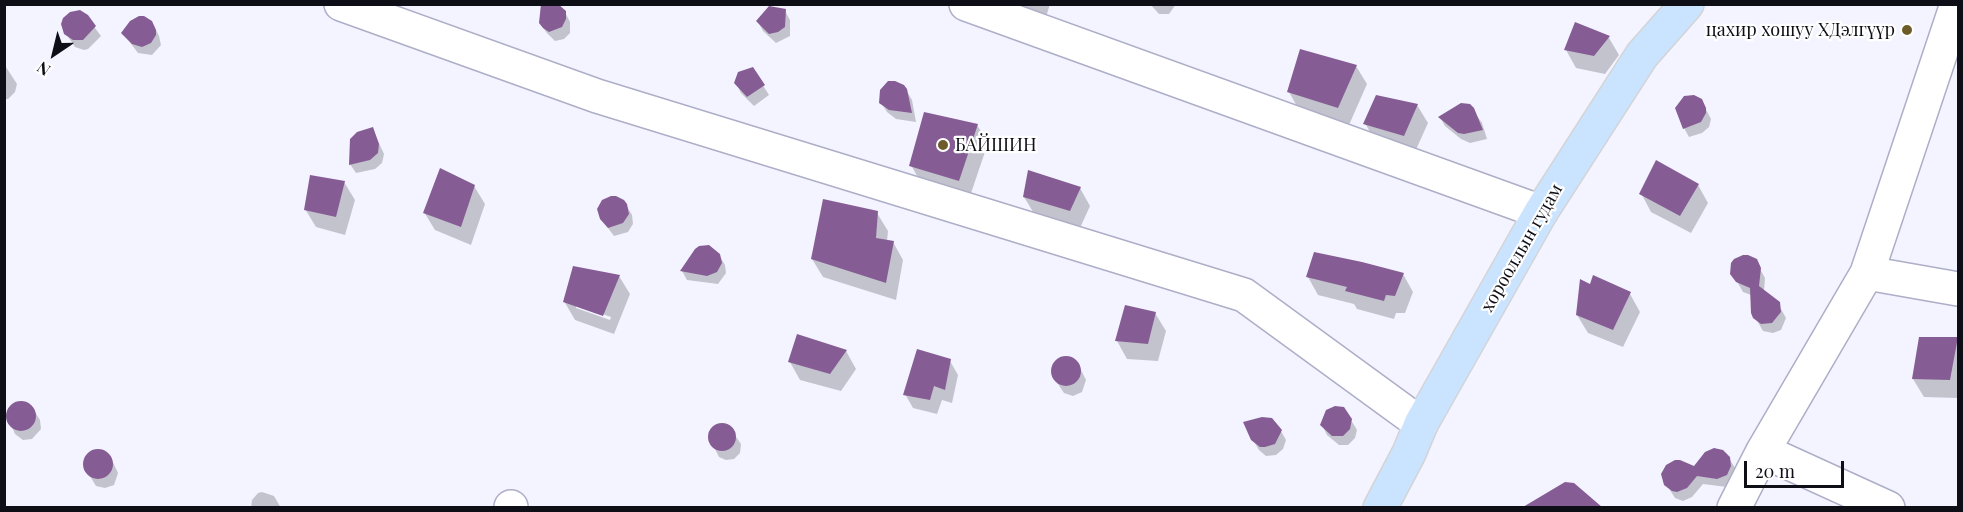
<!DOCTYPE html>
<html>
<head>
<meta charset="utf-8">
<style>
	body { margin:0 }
	#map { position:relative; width:1963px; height:512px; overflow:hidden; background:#f3f4ff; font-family:"Playfair Display",serif }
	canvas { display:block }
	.frame { position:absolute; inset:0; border:6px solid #0e0e17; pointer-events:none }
	.north { position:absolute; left:24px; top:24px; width:60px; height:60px; -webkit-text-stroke:4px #fff; paint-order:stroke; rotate:215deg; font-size:16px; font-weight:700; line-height:24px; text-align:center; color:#0e0e17 }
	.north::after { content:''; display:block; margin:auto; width:21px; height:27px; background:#0e0e17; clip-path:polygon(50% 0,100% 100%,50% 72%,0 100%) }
	.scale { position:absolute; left:1744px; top:461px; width:100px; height:27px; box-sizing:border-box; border:3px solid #0e0e17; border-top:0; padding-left:8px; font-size:18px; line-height:21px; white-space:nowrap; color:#0e0e17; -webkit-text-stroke:4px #fff; paint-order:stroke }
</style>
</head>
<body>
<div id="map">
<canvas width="1963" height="512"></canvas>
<div class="frame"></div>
<div class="north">N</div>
<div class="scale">20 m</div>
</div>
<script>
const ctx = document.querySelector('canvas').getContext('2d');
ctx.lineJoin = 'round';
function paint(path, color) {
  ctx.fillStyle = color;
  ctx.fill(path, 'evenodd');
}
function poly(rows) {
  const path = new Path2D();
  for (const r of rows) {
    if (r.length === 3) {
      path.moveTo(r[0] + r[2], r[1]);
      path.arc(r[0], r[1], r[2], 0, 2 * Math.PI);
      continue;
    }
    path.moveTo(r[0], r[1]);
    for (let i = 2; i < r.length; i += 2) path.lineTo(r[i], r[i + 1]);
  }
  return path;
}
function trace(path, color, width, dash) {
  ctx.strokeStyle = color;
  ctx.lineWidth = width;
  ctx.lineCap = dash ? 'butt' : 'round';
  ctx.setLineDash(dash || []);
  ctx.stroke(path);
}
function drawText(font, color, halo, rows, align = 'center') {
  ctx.font = font + ' "Playfair Display",serif';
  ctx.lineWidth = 4.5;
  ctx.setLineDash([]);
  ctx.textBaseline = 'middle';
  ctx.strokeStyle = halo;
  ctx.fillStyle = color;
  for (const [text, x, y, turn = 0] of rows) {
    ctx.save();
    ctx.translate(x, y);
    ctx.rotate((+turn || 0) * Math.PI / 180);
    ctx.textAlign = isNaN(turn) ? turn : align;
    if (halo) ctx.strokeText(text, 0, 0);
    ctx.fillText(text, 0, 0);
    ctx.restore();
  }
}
const shadow = poly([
	[1020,4,1050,4,1046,17,1024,12],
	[1150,4,1176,4,1169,14,1159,14],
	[785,11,790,20,790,36,776,43,763,31,758,22],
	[565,12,570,22,570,33,564,39,555,41,546,32,540,23],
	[84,13,101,36,88,49,84,50,75,47,63,29],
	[1576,24,1609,38,1619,55,1605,74,1576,68,1566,50],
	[154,26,159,36,161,45,152,55,138,53,123,33],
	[4,64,17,84,15,92,8,99,4,99],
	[1356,66,1367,84,1349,125,1299,110,1289,92],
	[752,68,769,95,754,106,741,93,736,83],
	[906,90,912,100,916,122,896,119,887,112,881,102],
	[1701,100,1711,119,1709,127,1702,133,1689,137,1684,128],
	[1417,105,1428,123,1414,154,1375,141,1365,123],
	[1470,106,1482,123,1487,139,1470,143,1461,139,1445,126,1440,117],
	[977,125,988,143,969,199,921,183,911,165],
	[372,128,384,154,382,163,375,169,356,173,350,164],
	[344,182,355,200,345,235,316,227,305,209],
	[1698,185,1708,203,1691,233,1651,212,1641,193],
	[474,186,485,204,471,245,435,230,424,212],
	[1080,188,1090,206,1080,228,1035,215,1024,197],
	[626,205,632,215,633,224,628,232,614,236,605,224],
	[877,213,888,231,887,241,893,242,903,260,896,300,823,277,812,259],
	[700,248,719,255,725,265,726,273,718,284,687,280,682,271],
	[1755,260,1765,278,1764,291,1776,300,1786,318,1781,330,1773,333,1763,331,1752,312,1751,295,1743,292,1732,273],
	[1403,274,1413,292,1405,313,1396,313,1394,319,1357,309,1354,304,1318,295,1308,277],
	[619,276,630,294,614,334,575,320,564,301],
	[576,305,611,317,610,320,576,308],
	[1590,286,1630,294,1640,312,1623,347,1588,333,1577,315],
	[1155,313,1166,331,1158,361,1127,359,1117,341],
	[1957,339,1958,398,1924,397,1913,379],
	[846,351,856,369,841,391,800,380,790,362],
	[1064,357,1073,359,1078,364,1086,380,1082,392,1073,396,1064,393,1052,375,1052,370,1056,362],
	[950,361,958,375,952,403,942,400,937,414,913,408,905,394],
	[23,402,34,410,40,420,41,429,32,439,23,440,15,434,7,415,15,403],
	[1351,420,1357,430,1355,438,1348,445,1339,445,1327,435,1322,425],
	[722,425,728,425,741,444,740,453,734,459,726,460,719,457,709,437,714,428],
	[1281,431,1286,440,1283,449,1276,455,1266,456,1259,450,1253,440],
	[96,450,105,452,111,458,118,473,114,485,105,488,96,486,85,468,86,458],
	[1729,458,1735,468,1734,481,1727,487,1703,484,1692,497,1683,501,1675,498,1663,479],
	[262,492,274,496,281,508,251,508,252,500,258,493]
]);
const building = poly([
	[541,4,558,4,566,11,566,19,562,27,549,32,543,28,539,23],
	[769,6,786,9,785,27,778,32,769,34,756,21],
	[80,10,88,15,96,26,83,40,73,40,64,34,61,24,63,18,70,12],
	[139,16,144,16,152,21,156,30,156,35,151,43,142,47,132,44,121,33,130,21],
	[1575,22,1610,36,1594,56,1564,50],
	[1300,49,1357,65,1338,108,1287,92],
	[753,67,765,85,747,97,734,83,738,72],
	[888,81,895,81,904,85,907,89,912,113,889,110,879,103,880,90],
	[1376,95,1418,104,1404,136,1363,124],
	[1694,95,1702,99,1706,108,1706,113,1701,122,1683,129,1675,108,1684,96],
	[1461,103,1470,104,1474,108,1483,130,1464,134,1458,133,1438,117],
	[924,112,978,124,959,181,909,166],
	[373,127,379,144,378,153,370,160,349,165,350,139,357,132],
	[1656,160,1699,184,1680,216,1639,194],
	[440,168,475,185,461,227,423,213],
	[1028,170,1081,187,1070,211,1023,197],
	[310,175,345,181,336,217,304,210],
	[611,196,616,196,624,200,627,204,629,214,623,223,608,228,600,219,597,209,602,200],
	[823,199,878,211,876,238,894,241,886,283,811,259],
	[709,245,720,254,722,263,717,272,707,276,680,271,695,249,699,246],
	[1314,252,1362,262,1404,273,1395,296,1386,295,1384,301,1345,291,1347,287,1306,277],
	[1743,255,1748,255,1757,259,1761,268,1759,286,1780,302,1781,312,1772,323,1761,324,1753,318,1751,313,1750,288,1736,282,1730,274,1731,263,1734,259],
	[573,266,620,275,603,316,563,302],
	[1593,275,1631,292,1613,330,1576,315,1580,279,1590,284],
	[1125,305,1156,312,1148,344,1115,341],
	[797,334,847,350,830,374,788,362],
	[1919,337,1958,337,1950,380,1912,379],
	[917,349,951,359,945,390,934,386,930,400,903,395],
	[1066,371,15],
	[21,416,15],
	[1335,406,1344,407,1352,419,1350,429,1343,436,1332,436,1320,425,1326,410],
	[1262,417,1272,418,1282,430,1275,444,1265,447,1260,447,1251,440,1243,422],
	[722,437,14],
	[1714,448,1723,450,1730,457,1731,466,1727,475,1717,479,1697,476,1687,488,1677,492,1672,491,1664,485,1661,474,1666,465,1675,460,1680,460,1694,466,1705,452],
	[98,464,15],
	[1565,482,1574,483,1602,507,1523,507]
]);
const minor = poly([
	[341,4,597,96,1244,295,1421,424],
	[966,4,1541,212],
	[1957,4,1867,273,1958,289],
	[1763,451,1867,273],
	[511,507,511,508],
	[1734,508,1763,451,1888,508]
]);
const major = poly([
	[1380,508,1409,453,1421,424,1541,212,1642,55,1687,4]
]);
const markers = [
	[1907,30,6,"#6d5c2a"],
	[943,145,6,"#6d5c2a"]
];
const poiNames = [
	["цахир хошуу ХДэлгүүр",1895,30],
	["БАЙШИН",955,145,"left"]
];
const streetNames = [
	["хорооллын гудам",1522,248,-60]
];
paint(shadow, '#0003');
paint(building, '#855d94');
trace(minor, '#adaec7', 36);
trace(major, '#d4d4d5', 36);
trace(minor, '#fff', 33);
trace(major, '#cae3fe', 33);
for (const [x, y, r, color] of markers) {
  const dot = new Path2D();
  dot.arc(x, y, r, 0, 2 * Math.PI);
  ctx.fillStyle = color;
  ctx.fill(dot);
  trace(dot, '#fff', 2);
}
drawText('18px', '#0e0e17', '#fff', poiNames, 'right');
drawText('18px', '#0e0e17', '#fff', streetNames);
</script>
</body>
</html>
